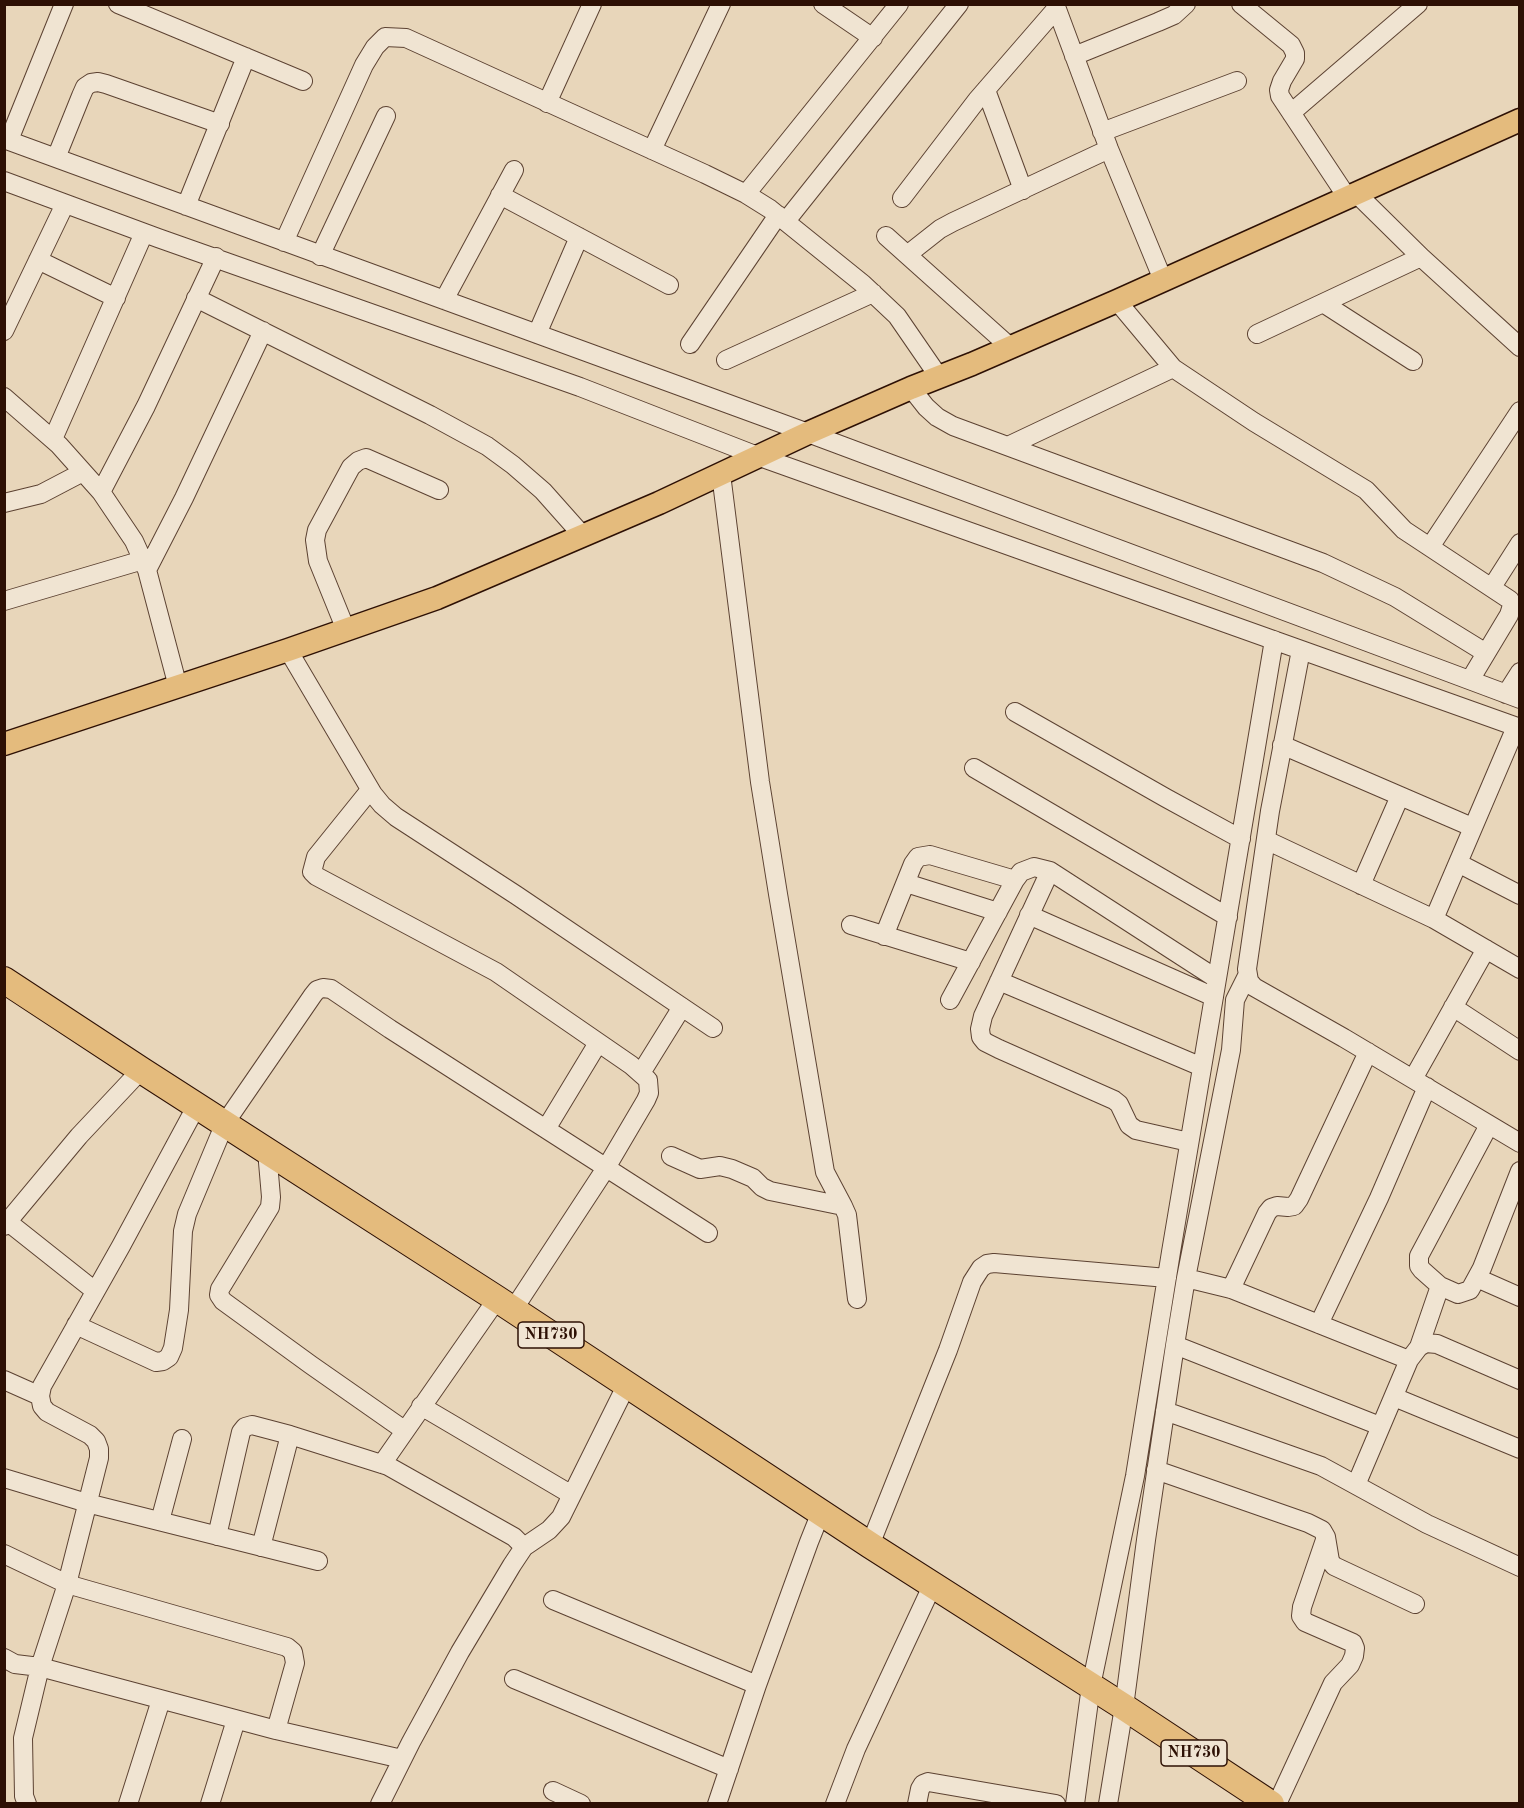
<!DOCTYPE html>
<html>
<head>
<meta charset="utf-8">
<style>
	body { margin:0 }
	#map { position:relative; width:1524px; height:1808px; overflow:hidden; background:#e8d6ba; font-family:"Old Standard TT",serif }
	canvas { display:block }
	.frame { position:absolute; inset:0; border:6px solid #2d1004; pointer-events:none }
</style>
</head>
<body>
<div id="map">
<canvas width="1524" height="1808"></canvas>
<div class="frame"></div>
</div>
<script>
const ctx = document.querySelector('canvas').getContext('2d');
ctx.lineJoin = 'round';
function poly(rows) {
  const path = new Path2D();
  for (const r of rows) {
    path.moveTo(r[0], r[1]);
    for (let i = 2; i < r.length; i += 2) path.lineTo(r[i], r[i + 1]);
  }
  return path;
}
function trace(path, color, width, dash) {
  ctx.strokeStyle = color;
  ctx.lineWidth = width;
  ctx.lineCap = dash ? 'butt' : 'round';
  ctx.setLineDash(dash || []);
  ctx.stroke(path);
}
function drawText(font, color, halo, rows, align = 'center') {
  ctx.font = font + ' "Old Standard TT",serif';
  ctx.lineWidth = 5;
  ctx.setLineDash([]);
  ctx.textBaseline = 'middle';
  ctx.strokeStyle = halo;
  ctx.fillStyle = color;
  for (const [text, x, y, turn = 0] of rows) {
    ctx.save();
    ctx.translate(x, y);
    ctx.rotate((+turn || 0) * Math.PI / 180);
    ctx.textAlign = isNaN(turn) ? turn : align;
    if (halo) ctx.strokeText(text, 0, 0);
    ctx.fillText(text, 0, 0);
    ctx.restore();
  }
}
const minor = poly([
	[118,4,303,81],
	[823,4,873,38],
	[1055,4,1109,149,1163,280],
	[1241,4,1291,45,1295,53,1295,59,1282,81,1279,90,1280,96,1347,197],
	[1074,56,1158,22,1174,15,1186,4],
	[986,90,1023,190],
	[547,103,592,4],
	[1291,113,1418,4],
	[1102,132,1237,81],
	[4,139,808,433,1520,699],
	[9,140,64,4],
	[652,150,721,4],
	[56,158,81,96,85,87,91,83,98,82,106,84,220,124],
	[4,181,158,238,580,387,760,457,1520,728],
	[1356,193,1421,257,1520,347],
	[746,194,899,4],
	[500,195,669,285],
	[902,198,977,100,1056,9],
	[186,206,246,57],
	[786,221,959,4],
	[886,236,1010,347],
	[284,242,364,65,375,47,385,37,406,38,705,174,746,194,770,209,863,284,897,316,939,377],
	[907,255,940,229,953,222,1109,149],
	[320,256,386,116],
	[38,260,116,298],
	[196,298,430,415,487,446,513,465,543,491,583,536],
	[444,300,514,170],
	[1117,301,1173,368,1254,422,1366,490,1404,530,1510,600,1512,605,1509,615,1470,680],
	[1323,303,1413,361],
	[4,331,65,204],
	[537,334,579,237],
	[1257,334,1421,257],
	[690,344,778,215],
	[726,360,873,293],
	[911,388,926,407,937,417,953,426,1323,563,1395,597,1486,653],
	[4,397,59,445,101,492,134,541,147,570,178,687],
	[53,439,144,233],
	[1008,446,1173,368],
	[721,474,760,782,778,894,825,1172,843,1206,847,1215,857,1299],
	[101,492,146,406,216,257],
	[4,503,41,494,83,472],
	[1430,547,1520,411],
	[147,570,184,498,263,331],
	[1492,587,1520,543],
	[4,601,143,560],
	[346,630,318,561,315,540,317,530,351,467,358,461,366,458,439,490],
	[288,650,373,794,382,805,396,817,516,895,713,1028],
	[1301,650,1270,811,1247,969,1249,981,1254,987,1344,1038,1520,1143],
	[1506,694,1520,672],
	[1015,712,1166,798,1241,839],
	[1282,745,1472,827],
	[974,768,1228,917],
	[370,790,316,857,312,872,316,876,496,972,631,1065,648,1080,649,1093,646,1100,606,1168,513,1310],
	[1266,840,1434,919,1520,969],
	[1458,863,1520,895],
	[1050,871,983,1016,980,1029,981,1037,985,1042,999,1049,1114,1100,1119,1104,1129,1125,1136,1130,1189,1142],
	[906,883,998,912],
	[1361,885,1400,796],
	[1029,915,1214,997],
	[1434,919,1516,727],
	[851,925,971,962],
	[884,936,913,864,918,857,930,855,1015,880],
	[999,981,1202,1067],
	[950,1000,1015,880,1021,872,1034,867,1050,871,1217,979],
	[1453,1007,1520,1051],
	[641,1073,682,1007],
	[1413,1079,1486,949],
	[546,1129,598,1043],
	[267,1151,271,1197,270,1207,220,1289,219,1295,223,1301,311,1365,404,1430],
	[671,1156,700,1169,720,1166,732,1169,753,1178,762,1187,770,1191,843,1206],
	[8,1222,95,1291],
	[4,1226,79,1136,141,1070],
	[1186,1278,1231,1050,1235,1000,1247,976],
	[1477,1278,1520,1297],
	[1440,1286,1458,1294,1470,1290,1482,1268,1520,1171],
	[1231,1289,1267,1213,1271,1208,1277,1206,1288,1207,1294,1206,1299,1199,1368,1052],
	[1319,1324,1379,1198,1427,1087],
	[76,1325,156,1362,163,1361,169,1357,173,1348,179,1310,183,1231,187,1214,225,1123,313,995,317,990,323,988,331,989,390,1029,708,1233],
	[1175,1345,1380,1426],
	[1419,1347,1440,1286,1422,1270,1419,1266,1419,1256,1489,1125],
	[4,1380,40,1396],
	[1394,1397,1520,1449],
	[421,1406,572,1495],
	[1165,1411,1321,1466,1427,1524,1520,1567],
	[382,1464,497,1299],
	[1156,1470,1308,1523,1322,1530,1326,1537,1330,1561,1334,1566,1415,1604],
	[4,1478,87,1503,318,1561],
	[1356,1485,1409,1360,1419,1347,1426,1343,1437,1344,1520,1380],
	[160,1521,182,1439],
	[217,1536,241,1432,245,1427,252,1425,290,1435,388,1466,514,1537,524,1547],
	[870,1545,948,1350,972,1282,981,1268,987,1264,994,1263,1167,1278],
	[261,1547,290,1435],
	[4,1554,67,1584,287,1647,293,1652,295,1663,276,1730],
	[553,1600,757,1685],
	[4,1658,15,1664,40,1667,276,1730,402,1759],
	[514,1679,729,1769],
	[553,1791,581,1804],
	[27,1804,24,1796,23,1738,40,1667,67,1584,99,1458,99,1449,96,1441,90,1435,47,1412,42,1406,40,1396,42,1386,121,1246,197,1105],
	[128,1804,161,1700],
	[210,1804,236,1720],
	[380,1804,411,1742,460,1652,512,1565,524,1547,549,1530,561,1517,627,1384],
	[717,1804,757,1685,809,1542,821,1512],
	[835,1804,856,1749,933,1584],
	[917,1804,920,1789,923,1784,928,1782,1056,1804],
	[1075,1804,1091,1686,1135,1476,1171,1252,1274,640],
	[1108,1804,1124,1707,1146,1540,1175,1345,1186,1278,1231,1289,1409,1360],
	[1277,1804,1333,1683,1350,1665,1354,1656,1355,1648,1353,1643,1305,1622,1301,1616,1302,1607,1326,1537]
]);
const major = poly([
	[4,744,288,650,437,598,659,503,808,433,911,388,972,364,1117,301,1520,120]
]);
const highway = poly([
	[4,980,141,1070,497,1299,870,1545,1124,1707,1271,1804]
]);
const shields = [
	[551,1335,66],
	[1194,1753,66]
];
const shieldNames = [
	["NH730",551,1335],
	["NH730",1194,1753]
];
trace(minor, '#5c4232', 20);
trace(major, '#2d1004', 25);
trace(highway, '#2d1004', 28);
trace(minor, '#f0e4d2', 18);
trace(major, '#e4bb7d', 22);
trace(highway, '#e4bb7d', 26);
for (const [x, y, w] of shields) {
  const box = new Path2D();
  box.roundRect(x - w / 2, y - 13, w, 26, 4.5);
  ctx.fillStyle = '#f0e4d2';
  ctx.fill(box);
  trace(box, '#2d1004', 1.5);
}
drawText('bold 16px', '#2d1004', null, shieldNames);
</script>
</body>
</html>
